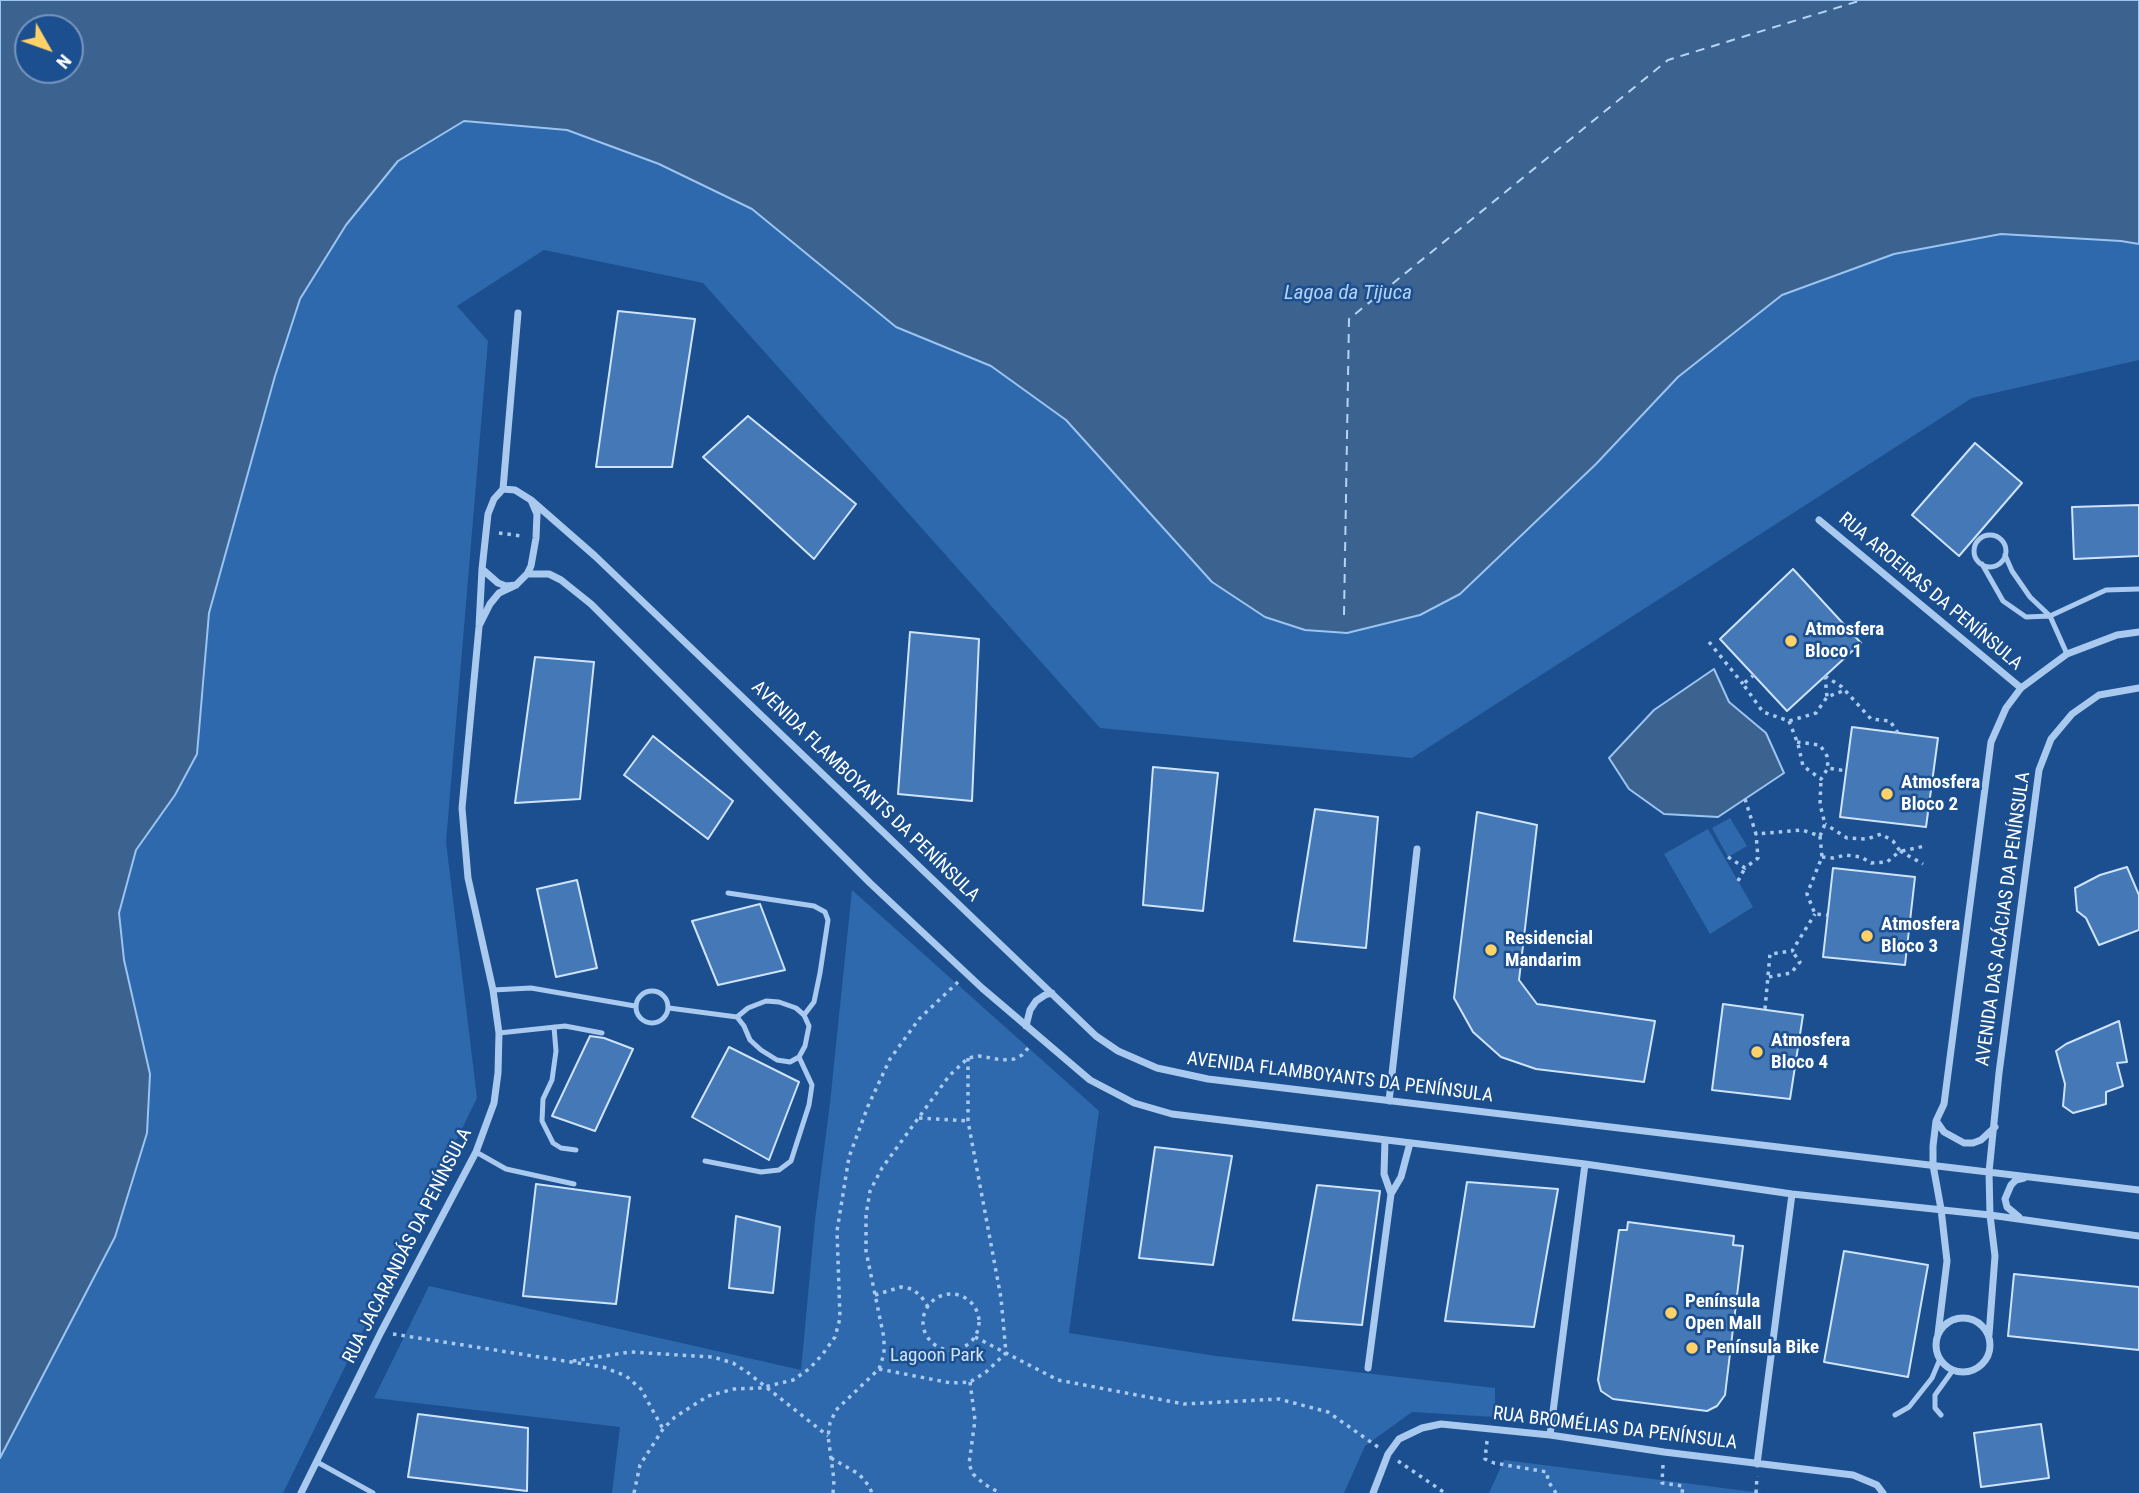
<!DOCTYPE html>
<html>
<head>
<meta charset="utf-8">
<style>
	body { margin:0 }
	#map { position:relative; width:2139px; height:1493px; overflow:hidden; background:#1b4f8f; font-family:"Roboto Condensed",sans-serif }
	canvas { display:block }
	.north { position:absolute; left:14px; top:14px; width:70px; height:70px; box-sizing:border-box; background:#1b4f8f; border:2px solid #7695bc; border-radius:50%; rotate:130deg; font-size:19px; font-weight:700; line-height:28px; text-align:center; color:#fff }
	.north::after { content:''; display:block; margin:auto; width:24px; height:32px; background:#ffd166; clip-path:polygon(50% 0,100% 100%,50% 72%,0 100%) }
</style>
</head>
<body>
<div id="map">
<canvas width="2139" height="1493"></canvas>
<div class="north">N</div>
</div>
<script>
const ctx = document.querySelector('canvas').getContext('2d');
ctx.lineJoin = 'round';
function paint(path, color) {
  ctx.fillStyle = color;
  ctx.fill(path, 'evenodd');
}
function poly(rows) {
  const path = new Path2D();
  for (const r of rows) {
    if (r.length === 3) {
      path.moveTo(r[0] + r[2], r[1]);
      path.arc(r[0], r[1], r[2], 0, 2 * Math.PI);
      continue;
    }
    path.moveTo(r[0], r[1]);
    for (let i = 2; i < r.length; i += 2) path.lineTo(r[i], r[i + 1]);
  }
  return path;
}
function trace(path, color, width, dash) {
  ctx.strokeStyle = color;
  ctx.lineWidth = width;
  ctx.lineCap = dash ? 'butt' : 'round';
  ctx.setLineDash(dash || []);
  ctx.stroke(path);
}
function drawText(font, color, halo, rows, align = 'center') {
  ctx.font = font + ' "Roboto Condensed",sans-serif';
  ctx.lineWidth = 5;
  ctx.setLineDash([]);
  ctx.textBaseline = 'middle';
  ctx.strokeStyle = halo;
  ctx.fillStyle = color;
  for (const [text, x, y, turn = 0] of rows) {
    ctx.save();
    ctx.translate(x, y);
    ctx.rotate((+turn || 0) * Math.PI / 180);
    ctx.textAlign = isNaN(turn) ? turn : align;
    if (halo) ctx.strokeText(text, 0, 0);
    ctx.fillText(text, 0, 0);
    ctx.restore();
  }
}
const green = poly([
	[464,121,567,130,659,164,752,209,896,327,991,366,1066,420,1212,582,1265,617,1305,630,1347,633,1782,295,1894,254,2001,234,2121,241,2139,244,2139,360,1972,398,1412,758,1100,728,703,283,544,250,457,306,488,341,446,842,477,1098,283,1493,0,1493,0,1458,55,1350,137,1013,124,960,119,913,136,850,175,795,204,689,209,613,275,376,300,299,346,225,398,161],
	[1730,818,1747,846,1728,857,1712,828],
	[1708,829,1753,907,1710,934,1664,854],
	[852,890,1099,1111,1069,1333,1216,1356,1495,1388,1495,1417,1412,1412,1365,1446,1344,1493,612,1493,620,1427,374,1398,429,1286,801,1370,815,1220,830,1103],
	[1504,1460,1762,1493,1489,1493]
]);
const water = poly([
	[0,0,2139,0,2139,244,2121,241,2001,234,1894,254,1782,295,1678,377,1596,464,1460,594,1420,615,1347,633,1305,630,1265,617,1212,582,1066,420,991,366,896,327,752,209,659,164,567,130,464,121,398,161,346,225,300,299,275,376,209,613,197,754,175,795,136,850,119,913,124,960,150,1074,147,1133,115,1237,0,1458,0,0],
	[70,28,70,70,28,70,28,28,70,28],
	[1714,669,1729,702,1766,733,1784,773,1718,817,1664,814,1629,789,1609,758,1654,710,1714,669]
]);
const ferry = poly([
	[1344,615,1349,319,1668,60,1862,0]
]);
const building = poly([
	[618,311,695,319,672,467,596,467,618,311],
	[748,416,856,504,814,559,703,457,748,416],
	[1975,443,2022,483,1959,556,1912,515,1975,443],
	[2139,505,2139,556,2074,559,2072,507,2139,505],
	[1793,569,1861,643,1787,711,1720,639,1793,569],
	[910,632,979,639,972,801,898,794,910,632],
	[535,657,594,662,580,799,515,803,535,657],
	[1852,727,1938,738,1926,827,1840,817,1852,727],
	[653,736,733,801,708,839,624,775,653,736],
	[1153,767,1218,773,1203,911,1143,905,1153,767],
	[1315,809,1378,817,1366,948,1294,941,1315,809],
	[1477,812,1537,825,1519,980,1537,1004,1655,1021,1644,1082,1536,1069,1501,1057,1473,1032,1454,998,1477,812],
	[2127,867,2139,895,2139,930,2099,945,2086,918,2077,911,2075,888,2100,875,2127,867],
	[1833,868,1915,877,1905,965,1823,957,1833,868],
	[577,880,597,968,556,977,537,889,577,880],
	[760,904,785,970,718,985,692,921,760,904],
	[1723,1004,1803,1015,1790,1099,1712,1090,1723,1004],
	[2119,1021,2127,1062,2117,1063,2123,1086,2106,1092,2106,1104,2073,1113,2063,1106,2065,1084,2056,1051,2066,1044,2119,1021],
	[590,1036,604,1038,633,1049,595,1131,552,1116,590,1036],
	[729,1047,799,1082,769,1160,692,1117,729,1047],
	[1155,1147,1232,1156,1213,1265,1139,1258,1155,1147],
	[1467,1182,1558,1189,1534,1327,1445,1321,1467,1182],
	[536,1184,630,1197,616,1304,523,1296,536,1184],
	[1317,1185,1380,1191,1362,1325,1293,1320,1317,1185],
	[736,1216,780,1227,773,1293,729,1288,736,1216],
	[1628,1222,1734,1236,1733,1245,1743,1246,1725,1395,1717,1406,1707,1411,1613,1399,1601,1391,1598,1380,1619,1230,1627,1230,1628,1222],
	[1844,1251,1928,1265,1908,1377,1824,1362,1844,1251],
	[2014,1274,2139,1287,2139,1350,2008,1336,2014,1274],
	[418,1414,528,1428,527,1491,408,1477,418,1414],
	[2041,1424,2049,1478,1981,1487,1974,1433,2041,1424]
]);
const path = poly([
	[499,533,522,536],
	[1709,642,1743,684],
	[1754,675,1743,684,1763,712,1789,721,1816,713,1827,697,1845,690],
	[1825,676,1842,687,1871,719,1890,721,1898,733],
	[1825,676,1827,697],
	[1789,721,1798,744,1803,766,1821,779,1828,768,1846,771],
	[1797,742,1820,745,1827,756,1828,768],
	[1745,799,1756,834,1802,830,1820,836,1825,824,1820,804,1821,779],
	[1820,836,1822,857,1807,894,1815,914,1827,915],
	[1900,851,1923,864],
	[1902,851,1925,846],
	[1728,857,1745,868,1758,858,1756,834],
	[1822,857,1833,858,1846,855,1861,857,1871,863,1887,862,1900,851,1893,841,1881,834,1867,839,1847,838,1825,824],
	[1738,881,1745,868],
	[1769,977,1791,973,1800,962,1792,951],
	[1765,1009,1770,954,1792,951,1815,914],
	[919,1118,968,1121],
	[951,1322,28],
	[875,1295,901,1287,912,1289,921,1296,928,1307],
	[393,1334,603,1367,626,1376,641,1389,663,1429],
	[975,1337,1058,1380,1184,1404,1279,1399,1328,1412,1378,1447],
	[573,1361,630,1352,713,1357,733,1363,747,1372,828,1436],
	[879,1369,951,1383,970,1382,986,1372,1006,1353,1001,1298,968,1121,968,1058],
	[970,1382,975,1420,969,1464,973,1474,984,1484,1000,1493],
	[1487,1441,1485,1459,1494,1463,1547,1472,1548,1481,1556,1493],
	[831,1458,859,1474,869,1486,872,1493],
	[1398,1461,1445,1493],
	[1663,1465,1662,1483,1683,1486,1682,1493],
	[634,1493,640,1465,663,1429,675,1417,708,1396,734,1389,760,1388,793,1380,809,1369,822,1355,835,1337,840,1318,837,1231,849,1157,868,1106,890,1059,919,1019,958,982],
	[833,1493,834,1480,828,1436,830,1423,836,1410,879,1369,884,1354,884,1338,866,1251,866,1215,870,1191,882,1168,949,1076,968,1058,979,1056,1002,1060,1014,1059,1022,1055,1030,1046],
	[1756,1493,1757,1476]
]);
const service = poly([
	[1990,551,16],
	[2005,555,2012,571,2030,597,2050,616,2067,654],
	[1982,564,2003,601,2026,617,2050,616,2106,590,2139,589],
	[728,893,814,906,825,912,828,920,820,973,814,1002,804,1015],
	[493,990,531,988,635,1006],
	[652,1007,16],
	[669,1008,737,1017,744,1026,750,1040,761,1050,777,1060,790,1062,799,1057,805,1046,809,1026,804,1015,796,1008,779,1002,766,1001,748,1008,737,1017],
	[554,1027,556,1051,552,1080,543,1099,542,1121,553,1143,561,1148,576,1150],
	[499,1033,565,1026,602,1033],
	[476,1152,506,1169,574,1184],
	[705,1161,761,1172,779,1170,791,1161,809,1105,812,1085,799,1057],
	[1895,1415,1909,1407,1932,1378,1940,1359],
	[1941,1415,1935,1408,1935,1395,1953,1370],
	[317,1462,373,1493]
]);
const minor = poly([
	[503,489,518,313],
	[531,500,595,556,1096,1036,1118,1051,1157,1068,1208,1079,2139,1190],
	[1819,520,2021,688],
	[527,574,549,574,561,580,591,604,870,883,982,988,1090,1080,1134,1103,1172,1114,1585,1164,1792,1194,1990,1215,2139,1236],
	[480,624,490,604,499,593,516,585,527,574,531,566,536,538,537,514,531,500,515,490,503,489,494,499,488,514,482,569,498,583,506,586,516,585],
	[1026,1026,1030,1010,1036,1001,1045,995,1052,993],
	[1389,1101,1417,849],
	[1937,1122,1944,1132,1964,1143,1973,1143,1981,1140,1995,1127],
	[1385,1140,1384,1174,1391,1194],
	[2019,1217,2007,1207,2005,1199,2011,1185,2016,1180,2024,1178],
	[1963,1345,27],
	[1938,1334,1947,1261,1941,1209,1933,1165,1933,1146,1936,1121,1944,1104,1991,742,2006,708,2021,688,2067,654,2117,635,2139,632],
	[1989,1335,1995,1256,1990,1215,1989,1172,1999,1073,2039,770,2051,739,2072,714,2099,695,2139,688],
	[1368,1368,1391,1194,1401,1177,1410,1143],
	[1550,1435,1585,1164],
	[1757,1464,1792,1194],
	[301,1493,381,1332,476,1152,494,1103,498,1073,499,1033,493,990,468,878,462,808,479,627,482,569],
	[1373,1493,1388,1454,1399,1439,1422,1428,1441,1424,1550,1435,1664,1452,1853,1475,1877,1485,1883,1493]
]);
const markers = [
	[1791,641,7,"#ffd166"],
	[1887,794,7,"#ffd166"],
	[1867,936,7,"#ffd166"],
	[1491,950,7,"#ffd166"],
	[1757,1052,7,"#ffd166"],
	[1671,1313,7,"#ffd166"],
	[1692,1348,7,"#ffd166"]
];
const streetNames = [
	["RUA AROEIRAS DA PENÍNSULA",1930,592,40],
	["AVENIDA FLAMBOYANTS DA PENÍNSULA",865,792,44],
	["AVENIDA DAS ACÁCIAS DA PENÍNSULA",2004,919,-82],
	["AVENIDA FLAMBOYANTS DA PENÍNSULA",1340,1078,7],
	["RUA JACARANDÁS DA PENÍNSULA",408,1246,-63],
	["RUA BROMÉLIAS DA PENÍNSULA",1615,1429,7]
];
const poiNames = [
	["Atmosfera",1805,630],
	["Bloco 1",1805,652],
	["Atmosfera",1901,783],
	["Bloco 2",1901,805],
	["Atmosfera",1881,925],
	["Bloco 3",1881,947],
	["Residencial",1505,939],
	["Mandarim",1505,961],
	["Atmosfera",1771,1041],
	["Bloco 4",1771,1063],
	["Península",1685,1302],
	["Open Mall",1685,1324],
	["Península Bike",1706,1348]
];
const parkNames = [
	["Lagoon Park",937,1356]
];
const waterNames = [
	["Lagoa da Tijuca",1348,294]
];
paint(green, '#2e69ad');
paint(water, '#3c6290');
trace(water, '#9cc4f0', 2);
trace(ferry, '#b5d3f5', 2, [9, 7]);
paint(building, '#4478b7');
trace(building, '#cfe3fa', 2);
trace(path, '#a9c9ee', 3.5, [3.5, 5]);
trace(service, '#a9c9ee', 5);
trace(minor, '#a9c9ee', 7);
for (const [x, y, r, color] of markers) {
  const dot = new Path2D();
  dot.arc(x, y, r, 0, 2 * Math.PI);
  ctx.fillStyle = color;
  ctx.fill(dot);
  trace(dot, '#1b4f8f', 2.5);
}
drawText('19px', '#fff', '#1b4f8f', streetNames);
drawText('bold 19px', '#fff', '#1b4f8f', poiNames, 'left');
drawText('19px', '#cfe3fa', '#1b4f8f', parkNames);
drawText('italic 21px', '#b5d3f5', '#1b4f8f', waterNames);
</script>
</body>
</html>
